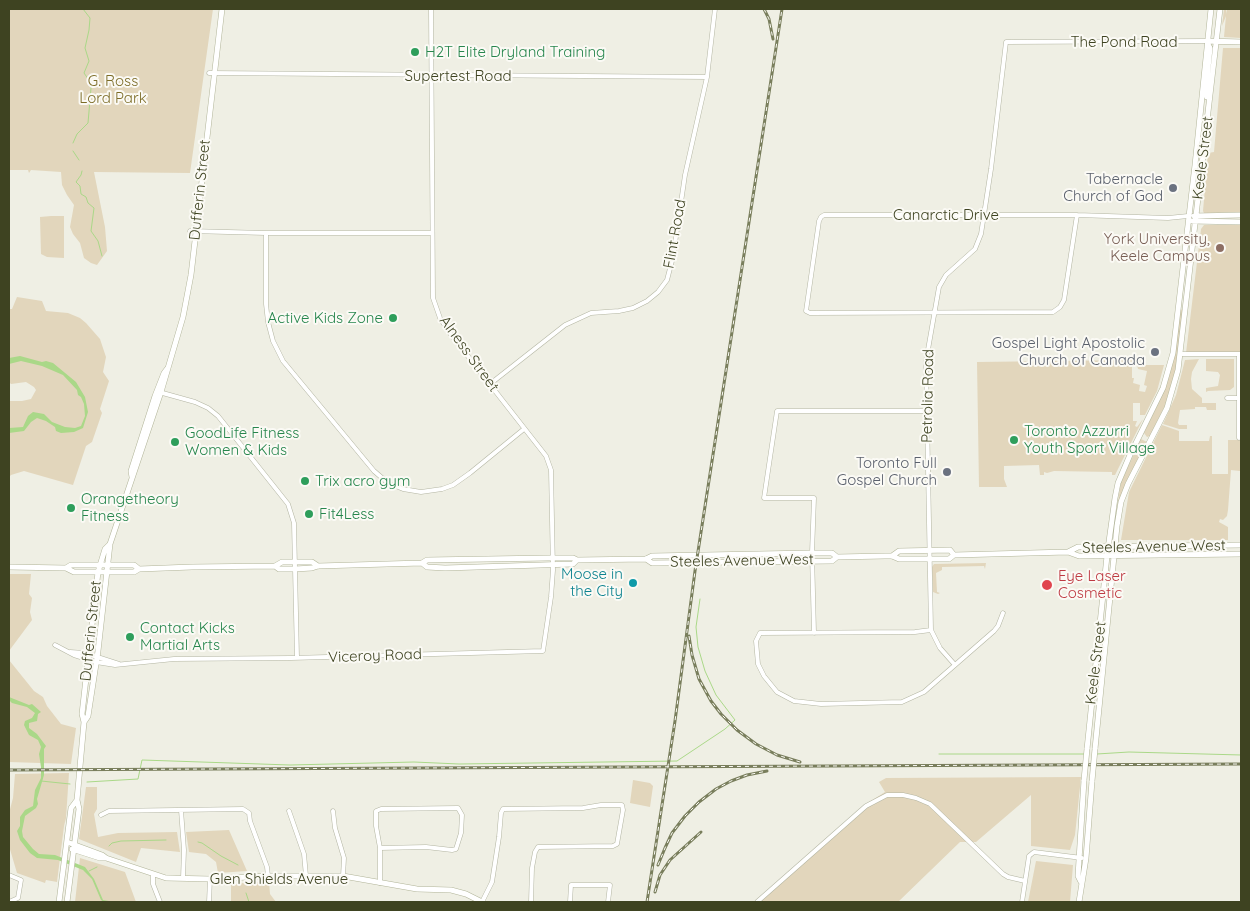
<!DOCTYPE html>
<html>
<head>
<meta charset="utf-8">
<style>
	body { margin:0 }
	#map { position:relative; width:1250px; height:911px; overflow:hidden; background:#efefe4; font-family:Quicksand,sans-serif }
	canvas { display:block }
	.frame { position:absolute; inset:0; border:10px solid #3e4321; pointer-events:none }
</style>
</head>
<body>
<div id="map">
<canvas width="1250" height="911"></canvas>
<div class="frame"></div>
</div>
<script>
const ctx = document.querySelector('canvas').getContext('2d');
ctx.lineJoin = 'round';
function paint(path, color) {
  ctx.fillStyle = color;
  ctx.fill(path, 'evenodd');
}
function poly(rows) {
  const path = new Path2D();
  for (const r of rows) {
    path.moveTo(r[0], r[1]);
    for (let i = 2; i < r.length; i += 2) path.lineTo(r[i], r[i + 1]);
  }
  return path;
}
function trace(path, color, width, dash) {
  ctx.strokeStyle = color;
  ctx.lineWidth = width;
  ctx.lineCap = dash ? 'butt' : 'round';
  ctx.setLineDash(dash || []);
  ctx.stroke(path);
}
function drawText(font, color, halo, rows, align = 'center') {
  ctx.font = font + ' Quicksand,sans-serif';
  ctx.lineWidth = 4;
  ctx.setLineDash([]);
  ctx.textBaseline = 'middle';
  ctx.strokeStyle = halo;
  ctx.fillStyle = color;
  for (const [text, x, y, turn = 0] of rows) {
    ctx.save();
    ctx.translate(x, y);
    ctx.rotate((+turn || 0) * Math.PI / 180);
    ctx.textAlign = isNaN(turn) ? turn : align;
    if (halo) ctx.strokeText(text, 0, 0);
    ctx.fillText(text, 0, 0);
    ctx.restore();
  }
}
const green = poly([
	[9,9,213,9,190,173,94,172,105,227,107,251,97,265,91,263,84,258,80,243,73,234,70,227,74,205,67,195,62,185,61,172,31,170,29,173,28,170,9,170],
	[1224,9,1226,9,1226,14,1227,9,1241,9,1241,38,1224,37,1226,16,1222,26],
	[1223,48,1241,48,1241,212,1204,213,1203,211,1207,164,1208,153,1214,152],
	[51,216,64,216,64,258,47,257,41,254,40,217],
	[1204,225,1241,225,1241,352,1186,353,1201,229],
	[17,297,42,301,46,311,68,313,80,318,86,323,100,339,106,357,103,372,109,381,100,409,102,413,92,442,86,446,73,485,24,471,11,475,9,477,9,401,22,401,31,399,36,390,34,387,26,382,11,384,9,382,9,309,12,309],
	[1180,309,1183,310,1177,366,1165,406,1150,436,1147,437,1144,433,1163,393],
	[1199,359,1192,372,1191,379,1192,389,1202,398,1202,403,1216,403,1216,410,1207,410,1206,407,1195,407,1195,409,1180,410,1178,423,1179,425,1187,425,1187,429,1179,429,1163,424,1176,395,1185,360],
	[1206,359,1234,359,1234,387,1230,390,1208,391,1206,392,1206,388,1218,386,1220,375,1218,372,1206,371],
	[1135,360,1132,367,1132,378,1134,378,1133,383,1140,385,1139,391,1145,392,1147,386,1144,385,1147,371,1138,369,1137,365,1164,365,1157,391,1145,415,1140,415,1140,403,1133,403,1133,421,1137,421,1135,426,1137,427,1143,419,1115,475,1112,475,1112,472,1054,471,1047,473,1044,472,1044,475,1040,475,1039,465,1004,466,1004,479,1007,487,979,487,977,362],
	[1162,425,1179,431,1187,431,1179,431,1179,441,1209,441,1210,436,1212,436,1212,474,1228,474,1228,440,1241,440,1240,471,1231,470,1228,510,1227,516,1223,520,1220,519,1219,522,1228,527,1228,540,1121,540,1129,492],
	[1141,439,1147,442,1118,504,1115,520,1121,482],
	[986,563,985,569,984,566,942,567,942,570,936,573,937,592,940,593,938,594,933,592,932,567,934,564],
	[9,574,31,574,29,594,32,598,30,612,32,620,9,651],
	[9,660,34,691,43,697,47,706,61,724,76,728,71,764,9,762],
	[69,773,66,818,64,826,57,882,46,880,45,883,17,873,9,846,9,813,13,798,15,774],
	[1081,777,1075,835,1070,850,1031,846,1031,795,976,842,960,842,898,902,754,902,866,804,885,792,879,782,886,778],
	[633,780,650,783,653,786,650,807,630,803],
	[86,787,97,787,97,809,94,814,98,837,118,833,177,832,180,852,141,848,136,862,79,839],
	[229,830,247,871,218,873,216,862,206,854,189,852,186,832],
	[80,858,125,872,136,902,75,902],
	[1036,861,1073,865,1070,902,1028,902],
	[249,882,269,882,270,894,276,902,231,902,231,885]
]);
const water = poly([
	[20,356,42,362,46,361,53,363,76,382,85,397,88,412,83,428,74,432,61,433,56,431,55,427,46,421,37,418,31,422,24,431,9,433,9,428,23,427,28,416,33,412,44,414,52,422,65,427,75,428,81,426,85,416,84,404,81,397,78,395,77,390,63,375,42,366,21,361,9,364,9,358],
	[9,697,29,705,32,704,41,712,38,714,37,721,29,723,29,728,37,734,46,746,44,749,44,775,37,799,38,804,36,808,25,816,22,831,23,837,33,849,39,854,55,855,85,867,94,879,103,900,115,902,104,902,101,900,92,879,83,870,58,860,37,858,30,853,20,840,17,831,20,826,20,817,25,810,33,806,35,790,41,778,41,767,39,754,41,747,38,740,29,735,24,725,25,721,32,718,35,713,27,707,12,703,9,700]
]);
const stream = poly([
	[73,143,77,134,88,123,91,88,91,83,84,73,89,61,85,48,89,30,90,18,83,9],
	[73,151,79,160],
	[82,171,81,175,76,182,80,186,81,194,86,197,88,203,94,208,91,231,98,241,102,256],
	[939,754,1086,754],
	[1097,754,1129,752,1241,755],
	[41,781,70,784],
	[87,782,138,779,142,760,290,765,414,762,459,764,677,761,725,729,735,720,716,695,705,671,698,647,696,627,700,599],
	[198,842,202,843,221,856,238,865],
	[109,846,112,843,121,841,166,840],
	[89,871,97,867],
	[246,893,249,902]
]);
const street = poly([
	[209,73,707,77],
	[1077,215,1064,300,1060,307,1053,312,810,313,806,311,819,221,821,217,824,215,1077,215,1168,218,1188,216],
	[190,231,266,233,432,233],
	[266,233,266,304,268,322,273,341,283,361,374,471,388,483,403,489,421,492,442,489,453,485,470,473,524,429],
	[1181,354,1241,354],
	[490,384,565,325,591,313,619,311,633,308,647,301,658,292,667,280,673,257,685,175,707,77,715,9],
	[159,392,195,402,208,408,218,416,288,504,294,523,297,658],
	[1227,398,1239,398],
	[1239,438,1239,354],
	[931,630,915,632,760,633,756,641,758,664,764,676,777,692,794,701,821,704,902,702,924,692,994,631,998,626,1003,613],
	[814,633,812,553,814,498,764,498,777,411,927,411],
	[55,645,74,655,96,662,115,665,174,659,291,658,543,651,551,597,553,570,551,470,546,456,449,332,440,318,433,298,431,9],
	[70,652,85,653,119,664],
	[955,665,940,648,931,630,926,361,939,287,946,275,975,249,981,234,991,169,1006,42,1207,41],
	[181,810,184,850,183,878],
	[289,811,304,854,306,876],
	[333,811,335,828,344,858,343,876],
	[101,815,109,811,243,809,249,813,250,821,267,867,268,876],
	[380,848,426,847,452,850,456,849,461,833,462,815,458,808,381,809,376,811,376,826,380,848,380,883],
	[9,875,21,880,18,898,9,902],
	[153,875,153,884,160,902],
	[209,902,210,879],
	[482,902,492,882,499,837,501,813,503,809,583,808,601,805,622,805,623,810,617,844,613,846,538,847,535,852,532,868,531,902],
	[570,902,571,885,610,885,608,902],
	[757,902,866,806,887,795,903,795,916,798,930,804,1003,874,1008,877,1025,881],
	[1022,902,1029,856,1034,852,1082,858]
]);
const secondary = poly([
	[1207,41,1241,42],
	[1207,42,1210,48,1207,78,1207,97],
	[1194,216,1241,215],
	[1192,221,1241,222],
	[132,477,131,471,155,396,164,373,167,369],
	[1068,552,1078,547,1241,545],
	[892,556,899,551,950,550,954,555],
	[646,559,652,563,832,561,837,557,885,556,892,556,899,559,949,559,954,555,1068,552,1079,556,1241,554],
	[422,563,427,567,445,568,573,564,577,560],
	[275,566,282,562,312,562,318,566],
	[9,567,66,568,74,572,134,572,139,569,192,567,275,566,279,569,295,569,312,568,318,566,422,563,427,560,548,558,573,558,577,560,646,559,652,556,812,553,832,553,837,557],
	[66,568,71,565,134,565,139,569],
	[84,722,88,716,98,651,110,544,161,392,183,317,191,275,222,9],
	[1087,749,1107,556,1115,498,1118,483,1130,455,1163,388,1173,353,1195,165,1211,9],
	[1095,749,1117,526,1121,502,1128,484,1167,408,1178,370,1220,9],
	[67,842,102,855,106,858,166,878,210,879,268,876,343,876,417,889,451,890,466,894,482,902],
	[72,849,100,858,106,858],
	[1081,882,1078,876,1084,780],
	[59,902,71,808,77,800],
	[67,902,79,809,77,800,84,722,82,714,98,572,105,549,110,544],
	[1079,902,1086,858,1092,781]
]);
const rail = poly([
	[764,9,769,19,773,39],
	[689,636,692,655,699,679,711,701,721,714,737,730,756,744,777,755,800,762],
	[9,770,1241,764],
	[658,865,665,848,672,833,685,816,699,802,716,789,731,781,747,775,767,771],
	[655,892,660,875,670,860,701,832],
	[647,902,675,721,695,571,782,9]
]);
const secondaryBridge = poly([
	[1084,780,1087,749],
	[1092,781,1095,749]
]);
const markers = [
	[415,52,5,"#2e9e5b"],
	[1173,188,5,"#6b7280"],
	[1220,248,5,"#8d6e63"],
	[393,318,5,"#2e9e5b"],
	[1155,352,5,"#6b7280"],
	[1014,440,5,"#2e9e5b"],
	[175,442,5,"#2e9e5b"],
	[947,472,5,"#6b7280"],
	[305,481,5,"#2e9e5b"],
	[71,508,5,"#2e9e5b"],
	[309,514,5,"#2e9e5b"],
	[633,583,5,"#0f9aa8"],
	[1047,585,6,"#e0444e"],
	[130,637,5,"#2e9e5b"]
];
const streetNames = [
	["The Pond Road",1124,42],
	["Supertest Road",458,76],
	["Keele Street",1203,158,-83],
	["Dufferin Street",200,190,-84],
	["Canarctic Drive",946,215],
	["Flint Road",675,234,-80],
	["Alness Street",469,354,54],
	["Petrolia Road",928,396,-89],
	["Steeles Avenue West",1154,547,-1],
	["Steeles Avenue West",742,561,-1],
	["Dufferin Street",91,631,-84],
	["Viceroy Road",375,656,-2],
	["Keele Street",1096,663,-83],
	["Glen Shields Avenue",279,879]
];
const leisureNames = [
	["H2T Elite Dryland Training",425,52],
	["Active Kids Zone",383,318,"right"],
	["Toronto Azzurri",1024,431],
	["Youth Sport Village",1024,448],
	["GoodLife Fitness",185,433],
	["Women & Kids",185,450],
	["Trix acro gym",315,481],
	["Orangetheory",81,499],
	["Fitness",81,516],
	["Fit4Less",319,514],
	["Contact Kicks",140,628],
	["Martial Arts",140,645]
];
const parkNames = [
	["G. Ross",113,81],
	["Lord Park",113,98]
];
const worshipNames = [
	["Tabernacle",1163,179],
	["Church of God",1163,196],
	["Gospel Light Apostolic",1145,343],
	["Church of Canada",1145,360],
	["Toronto Full",937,463],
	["Gospel Church",937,480]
];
const educationNames = [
	["York University,",1210,239],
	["Keele Campus",1210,256]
];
const cultureNames = [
	["Moose in",623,574],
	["the City",623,591]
];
const healthNames = [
	["Eye Laser",1058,576],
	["Cosmetic",1058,593]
];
paint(green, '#e2d6bc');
paint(water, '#aad888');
trace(stream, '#aad888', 1);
trace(street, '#b3b5a2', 5);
trace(secondary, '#b1b498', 6);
trace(street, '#fff', 4);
trace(secondary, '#fff', 5);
trace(rail, '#797e5c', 3);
trace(rail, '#fbfaf5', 1, [4]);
trace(secondaryBridge, '#b1b498', 6, []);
trace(secondaryBridge, '#fff', 5);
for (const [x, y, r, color] of markers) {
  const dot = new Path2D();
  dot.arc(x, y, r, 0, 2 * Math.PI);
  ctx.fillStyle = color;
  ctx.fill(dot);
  trace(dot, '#fbfaf5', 2);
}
drawText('15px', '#3e4321', '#fbfaf5', streetNames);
drawText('15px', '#27864d', '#fbfaf5', leisureNames, 'left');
drawText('15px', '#7d6d28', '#fbfaf5', parkNames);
drawText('15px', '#5b616d', '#fbfaf5', worshipNames, 'right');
drawText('15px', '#785e54', '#fbfaf5', educationNames, 'right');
drawText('15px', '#0d838f', '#fbfaf5', cultureNames, 'right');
drawText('15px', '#be3a42', '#fbfaf5', healthNames, 'left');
</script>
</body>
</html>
